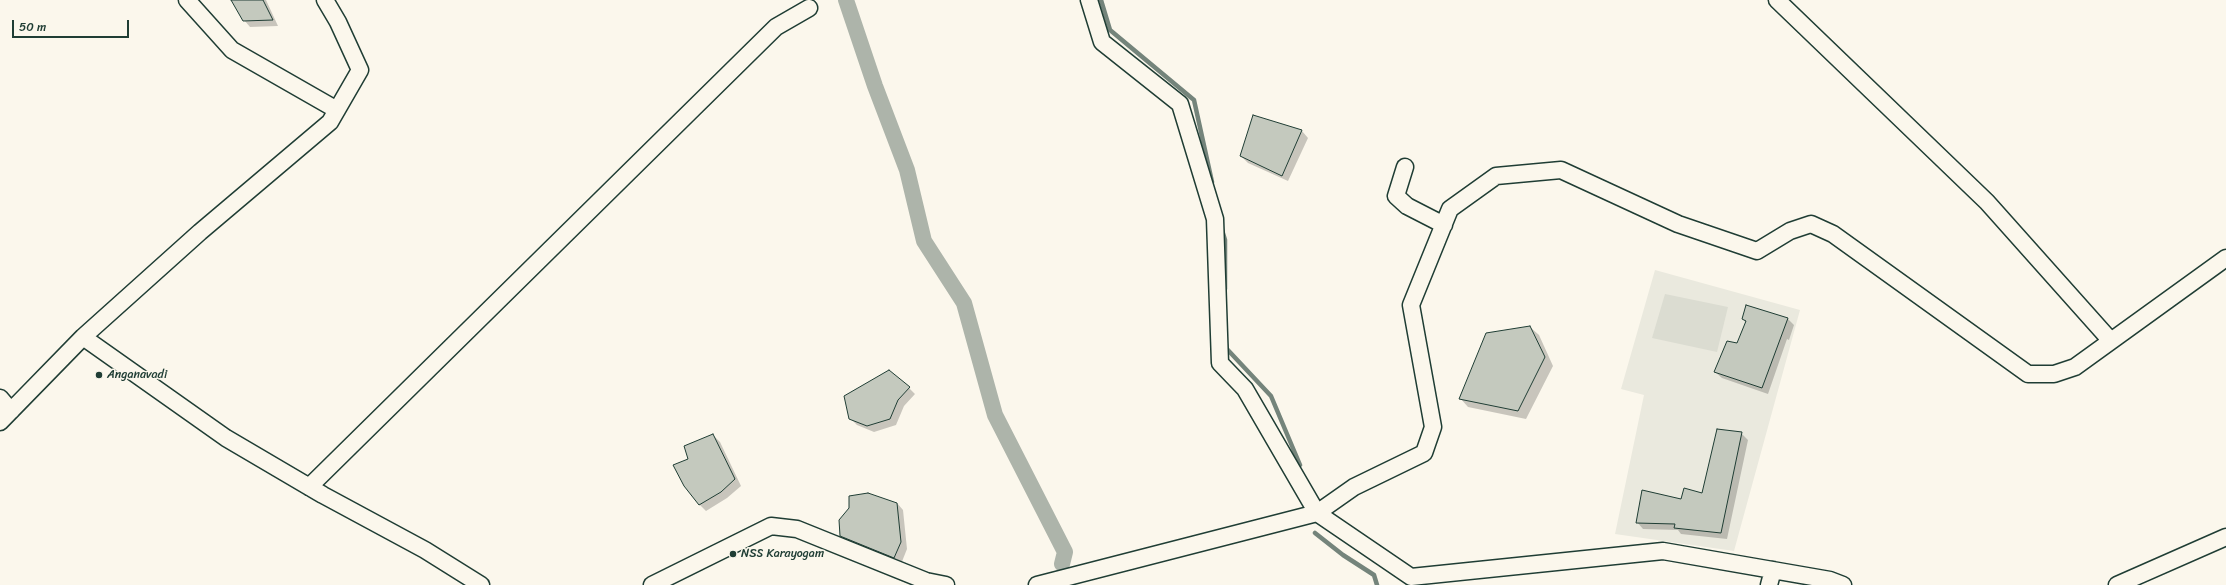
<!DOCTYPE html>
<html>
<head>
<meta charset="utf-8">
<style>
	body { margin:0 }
	#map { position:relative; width:2226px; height:585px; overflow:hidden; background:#fbf7ec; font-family:Sriracha,sans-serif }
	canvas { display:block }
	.scale { position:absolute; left:12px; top:20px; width:117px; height:18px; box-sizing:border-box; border:2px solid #1f3d34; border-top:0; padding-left:5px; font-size:12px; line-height:14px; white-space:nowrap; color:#1f3d34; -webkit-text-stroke:3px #fbf7ec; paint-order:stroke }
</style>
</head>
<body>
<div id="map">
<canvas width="2226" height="585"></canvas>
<div class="scale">50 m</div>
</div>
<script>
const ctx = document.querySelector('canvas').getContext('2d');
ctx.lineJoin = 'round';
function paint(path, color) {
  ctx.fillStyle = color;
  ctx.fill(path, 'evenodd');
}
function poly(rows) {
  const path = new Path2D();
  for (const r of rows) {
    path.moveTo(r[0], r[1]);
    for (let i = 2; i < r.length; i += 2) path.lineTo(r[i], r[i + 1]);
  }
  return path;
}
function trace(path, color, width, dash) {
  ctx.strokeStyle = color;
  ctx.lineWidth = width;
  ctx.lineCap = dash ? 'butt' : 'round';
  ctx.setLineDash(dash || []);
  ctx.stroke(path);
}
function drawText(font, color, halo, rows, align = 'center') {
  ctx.font = font + ' Sriracha,sans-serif';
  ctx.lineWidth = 3;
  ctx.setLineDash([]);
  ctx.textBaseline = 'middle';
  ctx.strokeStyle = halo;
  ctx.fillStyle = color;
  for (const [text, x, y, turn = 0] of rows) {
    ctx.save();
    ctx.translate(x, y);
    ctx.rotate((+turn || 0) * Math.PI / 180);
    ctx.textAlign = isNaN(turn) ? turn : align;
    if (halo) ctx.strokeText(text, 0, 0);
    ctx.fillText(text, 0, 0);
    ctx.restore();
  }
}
const built = poly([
	[1655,270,1800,310,1734,551,1615,534,1644,395,1621,389]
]);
const green = poly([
	[1665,294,1728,307,1717,352,1652,338]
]);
const shadow = poly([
	[232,0,266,0,278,26,250,27,244,20],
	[1254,117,1302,131,1308,138,1288,181,1248,163,1241,156],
	[1746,306,1788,319,1794,325,1789,340,1787,339,1768,394,1722,378,1715,372,1738,345,1746,323,1743,319],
	[1530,327,1539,335,1553,366,1526,419,1468,407,1460,398],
	[909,388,915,394,904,406,896,425,874,432,857,425,850,418],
	[1741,433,1748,440,1727,539,1681,534,1678,530,1643,529,1637,522,1682,500,1703,494],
	[713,435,720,442,741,486,727,498,706,511,699,504,689,460],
	[897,503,903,510,907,549,901,564,848,542,841,536]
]);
const stream = poly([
	[1101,0,1110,30,1194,100,1212,182],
	[1222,230,1225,240,1225,289],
	[1226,344,1226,348,1271,396,1300,465],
	[1315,533,1343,555,1374,575,1377,585]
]);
const canal = poly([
	[846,0,875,86,907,170,924,241,964,303,995,415,1065,552,1062,564]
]);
const building = poly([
	[231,0,263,0,273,20,243,21,231,0],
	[1253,115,1302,130,1282,176,1240,156,1253,115],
	[1746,305,1788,318,1762,388,1714,372,1727,341,1737,343,1746,321,1742,319,1746,305],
	[1530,326,1545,357,1518,411,1459,399,1486,333,1530,326],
	[889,370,910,387,898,400,890,419,867,426,849,419,844,396,889,370],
	[1717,429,1742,432,1721,533,1674,528,1675,524,1636,523,1642,490,1681,499,1684,488,1702,493,1717,429],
	[713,434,735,479,721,492,699,505,684,486,673,465,688,459,684,446,713,434],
	[868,493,897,503,901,542,894,558,840,536,839,520,849,508,849,496,868,493]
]);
const minor = poly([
	[187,0,232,50,337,110],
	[325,0,338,22,360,70,330,122,200,232,83,337,226,438,323,495,425,550,481,585],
	[1089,0,1102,42,1180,104,1215,219,1220,363,1245,389,1317,513,1411,577,1663,551,1830,580,1843,585],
	[1777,0,1987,202,2111,341],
	[1405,167,1396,196,1407,206,1444,225],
	[0,398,11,411],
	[0,422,83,337],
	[309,487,776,27,809,8],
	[652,585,771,526,797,529,926,581,946,585],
	[1037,585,1317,513,1354,487,1424,453,1433,427,1411,305,1450,209,1496,176,1561,170,1678,224,1757,251,1790,231,1811,224,1833,234,2028,374,2054,374,2075,367,2226,258],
	[1769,585,1773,570],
	[2117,585,2226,537]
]);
const markers = [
	[99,375,4,"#1f3d34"],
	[733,554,4,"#1f3d34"]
];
const poiNames = [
	["Anganavadi",107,375],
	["NSS Karayogam",741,554]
];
paint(built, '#eae9de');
paint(green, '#dbdcd1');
paint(shadow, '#0003');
trace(stream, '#74847b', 4.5);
trace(canal, '#adb4aa', 16);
paint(building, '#c4c9be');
trace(building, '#1f3d34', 1);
trace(minor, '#1f3d34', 19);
trace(minor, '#fbf7ec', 16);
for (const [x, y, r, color] of markers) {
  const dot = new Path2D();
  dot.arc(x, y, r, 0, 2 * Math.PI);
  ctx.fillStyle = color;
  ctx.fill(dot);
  trace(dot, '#fbf7ec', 1.5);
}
drawText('12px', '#1f3d34', '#fbf7ec', poiNames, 'left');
</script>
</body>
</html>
